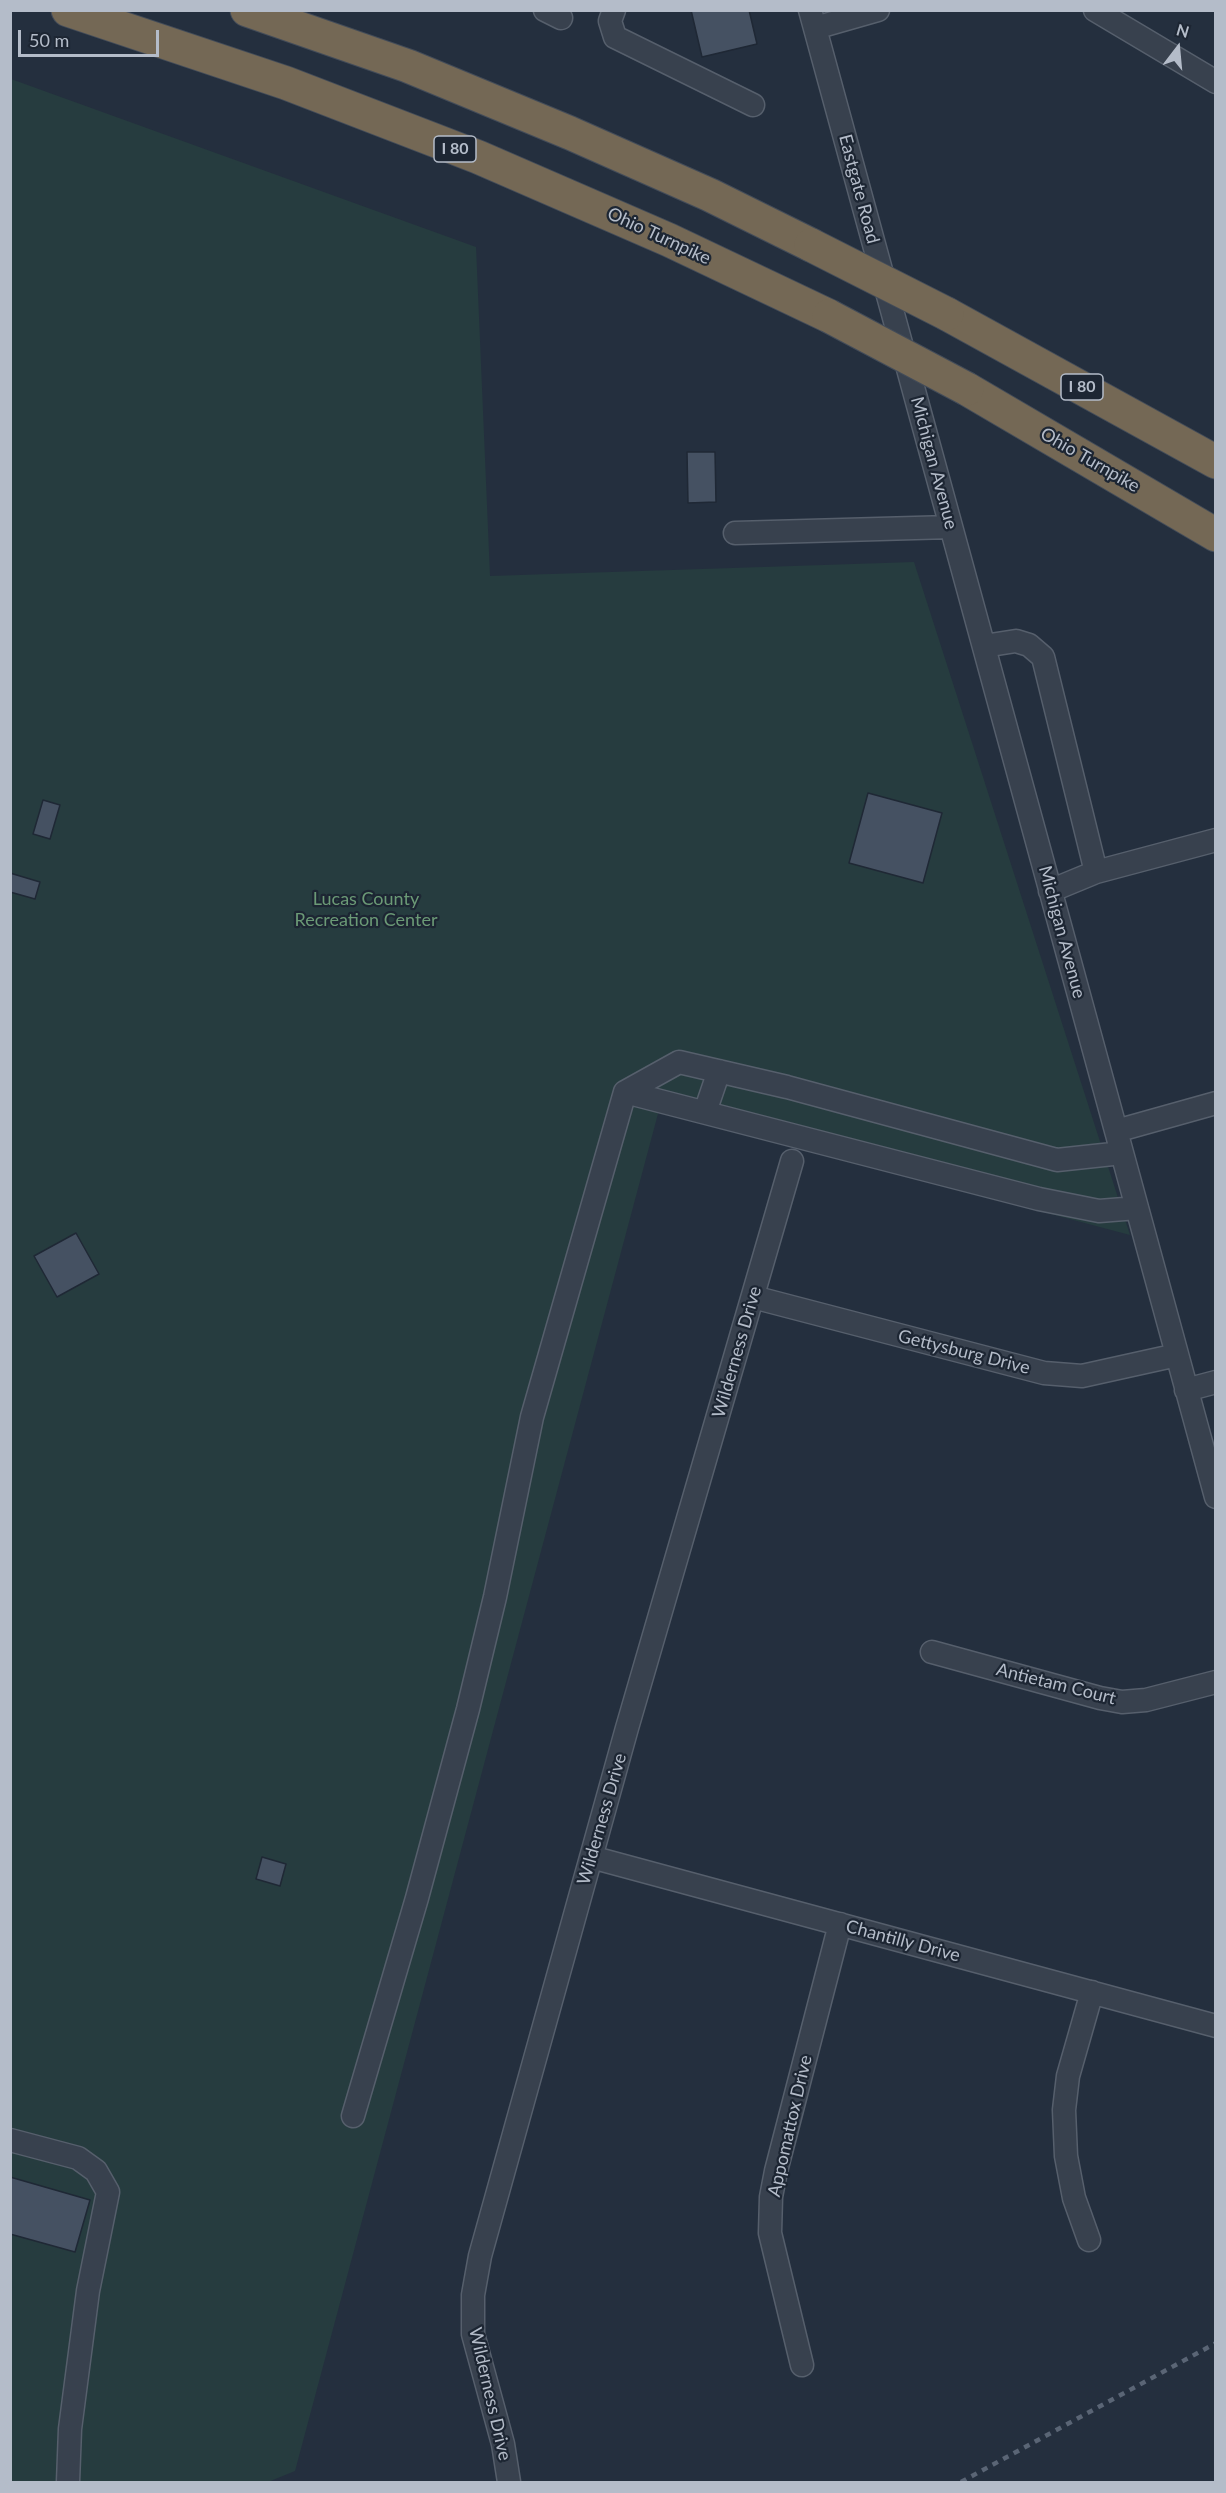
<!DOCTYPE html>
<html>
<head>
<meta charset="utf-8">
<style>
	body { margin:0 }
	#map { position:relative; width:1226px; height:2493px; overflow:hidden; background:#242f3e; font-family:Lato,sans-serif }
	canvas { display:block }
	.frame { position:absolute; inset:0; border:12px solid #b4bcc9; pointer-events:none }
	.north { position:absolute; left:1148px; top:18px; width:60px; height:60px; -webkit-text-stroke:4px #1d2633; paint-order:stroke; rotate:16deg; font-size:16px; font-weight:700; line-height:24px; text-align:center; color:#b4bcc9 }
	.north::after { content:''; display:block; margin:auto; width:21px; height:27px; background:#b4bcc9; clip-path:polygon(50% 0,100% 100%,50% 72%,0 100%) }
	.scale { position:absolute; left:18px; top:30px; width:141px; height:27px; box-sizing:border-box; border:3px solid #b4bcc9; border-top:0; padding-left:8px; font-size:18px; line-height:21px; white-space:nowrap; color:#b4bcc9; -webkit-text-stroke:4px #1d2633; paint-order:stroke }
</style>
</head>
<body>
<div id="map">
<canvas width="1226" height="2493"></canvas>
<div class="frame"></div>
<div class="north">N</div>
<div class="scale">50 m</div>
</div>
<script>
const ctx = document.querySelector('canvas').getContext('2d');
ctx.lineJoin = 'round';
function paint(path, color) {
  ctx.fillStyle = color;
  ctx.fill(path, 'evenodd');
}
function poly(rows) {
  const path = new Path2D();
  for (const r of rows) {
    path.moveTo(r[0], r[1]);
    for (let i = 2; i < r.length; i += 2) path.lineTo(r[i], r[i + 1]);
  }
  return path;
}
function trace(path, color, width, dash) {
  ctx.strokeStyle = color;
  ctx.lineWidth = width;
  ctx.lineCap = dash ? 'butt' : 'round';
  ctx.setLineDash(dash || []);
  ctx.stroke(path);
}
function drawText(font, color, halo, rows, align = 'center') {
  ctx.font = font + ' Lato,sans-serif';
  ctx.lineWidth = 4.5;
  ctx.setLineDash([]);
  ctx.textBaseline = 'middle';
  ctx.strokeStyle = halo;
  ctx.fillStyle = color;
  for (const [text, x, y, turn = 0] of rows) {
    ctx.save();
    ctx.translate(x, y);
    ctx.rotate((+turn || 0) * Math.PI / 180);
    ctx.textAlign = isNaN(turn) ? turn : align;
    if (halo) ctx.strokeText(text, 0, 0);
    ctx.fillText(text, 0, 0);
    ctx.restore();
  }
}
const green = poly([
	[11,79,476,247,490,576,914,562,1130,1235,659,1110,295,2471,268,2482,11,2482]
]);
const building = poly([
	[691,10,749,10,757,44,702,57,691,10],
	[687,452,715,452,716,502,688,503,687,452],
	[868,793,942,813,923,883,849,863,868,793],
	[43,800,60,805,50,839,33,834,43,800],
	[10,873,40,882,35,899,10,892,10,873],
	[76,1233,99,1274,57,1297,34,1256,76,1233],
	[262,1857,286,1864,280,1886,256,1879,262,1857],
	[10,2177,90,2200,75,2252,10,2234,10,2177]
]);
const minor = poly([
	[545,10,561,18],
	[614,10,610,21,615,37,753,105],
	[810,10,1216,1497],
	[1095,10,1216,82],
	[815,28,878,10],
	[735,533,951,527],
	[984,646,1016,641,1029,645,1043,657,1096,872,1216,840],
	[1050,891,1096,872],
	[625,1092,1039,1199,1099,1211,1137,1208],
	[705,1112,719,1071],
	[1116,1131,1216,1103],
	[753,1297,1044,1373,1082,1376,1177,1355],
	[1186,1390,1216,1382],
	[932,1652,1100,1698,1122,1702,1146,1700,1216,1682],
	[591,1857,1216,2026],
	[353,2116,417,1898,468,1709,495,1597,532,1417,625,1092,679,1062,787,1087,1057,1160,1122,1153],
	[10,2140,78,2158,96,2171,108,2192,88,2291,70,2429,68,2482],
	[1089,2240,1074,2198,1066,2156,1064,2110,1068,2076,1092,1992],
	[802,2365,770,2233,771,2197,776,2171,840,1924],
	[509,2482,503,2444,473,2334,473,2295,480,2256,627,1728,792,1161]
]);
const highway = poly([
	[68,10,286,83,478,157,669,240,829,316],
	[247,10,408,66,570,133,710,195,811,245],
	[947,314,1216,462],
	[967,389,1216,535]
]);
const rail = poly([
	[961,2482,1216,2343]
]);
const highwayBridge = poly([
	[811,245,947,314],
	[829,316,967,389]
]);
const shields = [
	[455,149,42],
	[1082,387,42]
];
const shieldNames = [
	["I 80",455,149],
	["I 80",1082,387]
];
const streetNames = [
	["Eastgate Road",859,189,75],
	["Ohio Turnpike",659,236,25],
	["Ohio Turnpike",1090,460,30],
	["Michigan Avenue",934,463,75],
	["Michigan Avenue",1062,932,75],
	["Wilderness Drive",737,1352,-74],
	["Gettysburg Drive",964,1352,14],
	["Antietam Court",1056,1684,14],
	["Wilderness Drive",602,1819,-74],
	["Chantilly Drive",903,1941,15],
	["Appomattox Drive",790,2126,-77],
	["Wilderness Drive",490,2394,77]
];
const parkNames = [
	["Lucas County",366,899],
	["Recreation Center",366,920]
];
paint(green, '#263c3f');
paint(building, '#455162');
trace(building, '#1f2835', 1.5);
trace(minor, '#565f6c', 25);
trace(highway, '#434c59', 35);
trace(minor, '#38414e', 22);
trace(highway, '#746855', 33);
trace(rail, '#5a6575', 4.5, [6, 6]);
trace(highwayBridge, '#434c59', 35, []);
trace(highwayBridge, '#746855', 33);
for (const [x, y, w] of shields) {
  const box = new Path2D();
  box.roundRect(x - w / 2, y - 13, w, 26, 4.5);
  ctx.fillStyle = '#1d2633';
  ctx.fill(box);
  trace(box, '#b4bcc9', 1.5);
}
drawText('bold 16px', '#b4bcc9', null, shieldNames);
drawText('18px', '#b4bcc9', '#1d2633', streetNames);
drawText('18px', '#6b9a76', '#1d2633', parkNames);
</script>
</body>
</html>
